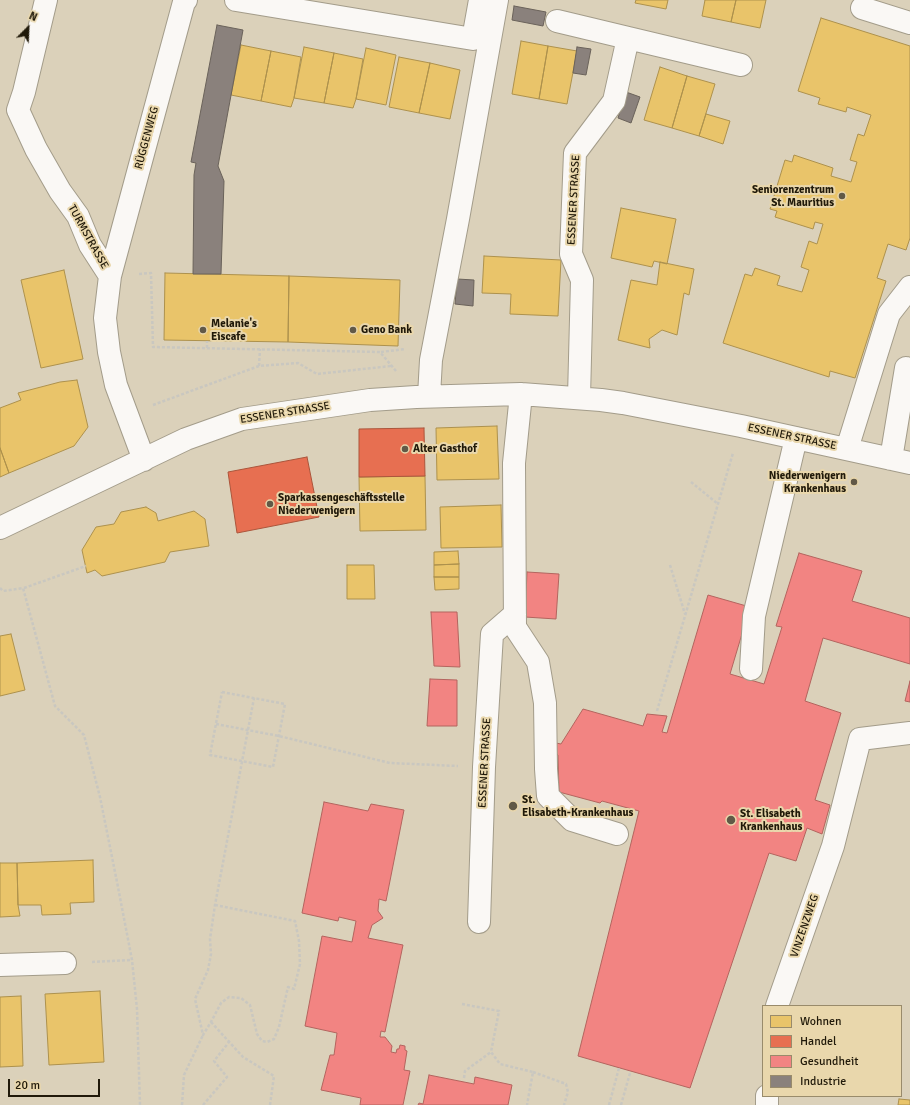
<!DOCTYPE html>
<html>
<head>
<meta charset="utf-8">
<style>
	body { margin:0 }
	#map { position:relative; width:910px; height:1105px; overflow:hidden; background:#dbd1ba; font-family:Signika,sans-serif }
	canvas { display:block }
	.legend { position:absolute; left:762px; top:1005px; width:140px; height:92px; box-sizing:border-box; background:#e9d7ac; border:1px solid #998b6b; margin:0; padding:5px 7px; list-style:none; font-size:12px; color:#201909 }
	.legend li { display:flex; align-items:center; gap:8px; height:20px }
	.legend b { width:20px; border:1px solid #998b6b }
	.north { position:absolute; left:8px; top:8px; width:40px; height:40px; -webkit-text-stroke:3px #e9d7ac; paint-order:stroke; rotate:24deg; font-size:11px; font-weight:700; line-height:16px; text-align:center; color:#201909 }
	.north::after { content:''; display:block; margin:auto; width:14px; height:18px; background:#201909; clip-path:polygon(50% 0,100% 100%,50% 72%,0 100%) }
	.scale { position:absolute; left:8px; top:1079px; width:92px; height:18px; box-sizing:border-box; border:2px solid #201909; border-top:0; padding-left:5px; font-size:12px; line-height:14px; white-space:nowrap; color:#201909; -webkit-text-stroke:3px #e9d7ac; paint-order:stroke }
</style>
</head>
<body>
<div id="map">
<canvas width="910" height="1105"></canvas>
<ul class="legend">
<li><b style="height:11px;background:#e9c46a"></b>Wohnen</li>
<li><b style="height:11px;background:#e76f51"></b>Handel</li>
<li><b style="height:11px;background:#f28482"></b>Gesundheit</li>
<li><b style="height:11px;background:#8a817c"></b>Industrie</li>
</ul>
<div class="north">N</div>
<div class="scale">20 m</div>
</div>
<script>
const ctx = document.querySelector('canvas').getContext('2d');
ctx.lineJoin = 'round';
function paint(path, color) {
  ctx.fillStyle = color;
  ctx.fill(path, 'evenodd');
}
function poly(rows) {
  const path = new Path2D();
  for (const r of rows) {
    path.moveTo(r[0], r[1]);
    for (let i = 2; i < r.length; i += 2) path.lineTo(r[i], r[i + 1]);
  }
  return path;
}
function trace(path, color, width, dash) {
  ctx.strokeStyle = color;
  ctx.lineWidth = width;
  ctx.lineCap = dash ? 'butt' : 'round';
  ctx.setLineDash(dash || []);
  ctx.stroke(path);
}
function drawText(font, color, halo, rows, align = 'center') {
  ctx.font = font + ' Signika,sans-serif';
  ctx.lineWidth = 4;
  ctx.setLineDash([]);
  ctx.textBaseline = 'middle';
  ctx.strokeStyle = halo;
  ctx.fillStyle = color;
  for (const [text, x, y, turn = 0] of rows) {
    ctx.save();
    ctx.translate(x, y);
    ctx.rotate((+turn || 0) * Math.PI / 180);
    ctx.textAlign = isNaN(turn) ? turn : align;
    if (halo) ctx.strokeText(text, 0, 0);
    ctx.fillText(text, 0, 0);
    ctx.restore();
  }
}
const homes = poly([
	[636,0,668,0,666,9,635,3,636,0],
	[705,0,736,0,731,22,702,16,705,0],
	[736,0,766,0,760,28,731,22,736,0],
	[821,18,910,46,910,238,906,250,888,244,877,278,886,281,855,378,830,371,829,377,723,343,745,274,752,276,755,268,780,276,777,285,802,292,809,270,801,267,809,241,817,244,823,224,815,222,813,229,775,217,777,211,770,209,785,160,792,162,794,155,833,168,831,176,851,182,857,162,850,160,858,134,864,136,871,115,847,107,846,112,818,104,820,98,798,91,821,18],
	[521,41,548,46,539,99,512,94,521,41],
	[241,45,271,51,261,101,231,95,241,45],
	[548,46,577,51,567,104,539,99,548,46],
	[304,47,334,53,324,103,294,98,304,47],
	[366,48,396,55,386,105,356,99,366,48],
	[271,51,301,57,294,98,291,107,261,101,271,51],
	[334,53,363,59,356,99,353,108,324,103,334,53],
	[399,57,430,63,419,113,389,107,399,57],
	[430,63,460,70,450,119,419,113,430,63],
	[660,67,687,76,672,128,644,120,660,67],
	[687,76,715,84,699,136,672,128,687,76],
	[706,114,730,121,723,144,699,136,706,114],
	[621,208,676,219,667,264,654,261,652,267,611,258,621,208],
	[484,256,561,260,558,316,510,314,511,294,482,293,484,256],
	[660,262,694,269,689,295,684,293,677,335,662,330,649,339,650,348,618,340,631,280,657,285,660,262],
	[64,270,83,359,41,368,21,280,64,270],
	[165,273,289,276,288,342,164,340,165,273],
	[289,276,400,280,398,346,288,342,289,276],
	[77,380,88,427,74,446,9,473,0,448,0,408,21,400,18,393,60,382,77,380],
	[497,426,499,479,437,480,436,428,497,426],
	[0,448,9,473,0,477,0,448],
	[425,476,426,530,360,531,359,477,425,476],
	[501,505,502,547,441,548,440,507,501,505],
	[146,507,156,513,158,521,194,511,205,519,209,546,170,552,165,562,102,576,95,570,87,573,82,550,96,527,114,524,121,512,146,507],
	[458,551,459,564,434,565,434,552,458,551],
	[459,564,459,577,434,577,434,565,459,564],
	[347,565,374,565,375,599,347,599,347,565],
	[434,577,459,577,459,589,435,590,434,577],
	[11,634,25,690,0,696,0,636,11,634],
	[93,860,94,902,70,903,71,914,42,915,41,905,18,905,17,863,93,860],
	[0,863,17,863,18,905,20,916,0,917,0,863],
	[100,991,104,1062,49,1065,45,994,100,991],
	[21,996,23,1066,0,1067,0,997,21,996],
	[899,1099,910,1100,910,1105,898,1105,899,1099]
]);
const shops = poly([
	[424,428,425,476,359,477,359,429,424,428],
	[307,457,319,517,237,533,228,472,307,457]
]);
const health = poly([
	[799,553,862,571,852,601,910,618,910,664,823,638,805,701,841,713,815,800,830,805,822,834,807,828,796,861,769,853,690,1088,578,1056,639,811,602,801,600,803,559,792,558,755,552,752,556,743,561,744,583,709,643,726,647,714,667,716,662,732,667,733,708,595,750,607,730,674,764,684,782,627,776,626,799,553],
	[527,572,559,574,556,619,525,617,527,572],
	[431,612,457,612,460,667,434,666,431,612],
	[430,679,457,680,457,726,427,726,430,679],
	[910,681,910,702,905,701,910,681],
	[324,802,368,811,371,804,404,810,386,901,379,899,378,911,383,918,372,925,368,938,403,945,385,1032,381,1031,380,1037,385,1037,392,1046,391,1052,396,1053,397,1049,399,1049,400,1045,405,1046,405,1050,407,1051,404,1070,410,1071,403,1105,360,1105,361,1098,321,1090,330,1055,334,1055,337,1033,305,1026,322,936,352,942,356,921,339,917,338,921,302,913,324,802],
	[429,1075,474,1084,475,1077,512,1085,508,1105,418,1105,419,1103,423,1104,429,1075]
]);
const industry = poly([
	[514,6,546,12,543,26,512,20,514,6],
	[217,25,243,30,218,166,224,181,221,274,193,274,194,175,196,163,191,162,217,25],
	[577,47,591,49,586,75,573,73,577,47],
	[626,92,640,97,631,123,618,118,626,92],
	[457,279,474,280,473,306,455,304,457,279]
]);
const path = poly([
	[139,274,151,273,153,347,380,352,396,371],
	[207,348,207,341],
	[381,352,405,349],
	[259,366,260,349],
	[153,405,259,366,298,363,317,374,391,366],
	[691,482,718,504],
	[670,565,685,614],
	[0,588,3,591,23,588,55,706,84,735,100,797,117,882,132,960,137,1009,140,1105],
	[24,588,86,566],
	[222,692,285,704,273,767,210,755,222,692],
	[657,711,733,453],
	[216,724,279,736,390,763,458,766],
	[215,905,295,921,299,941,300,964,294,989,288,987,279,1027,274,1039,267,1042,262,1041,257,1034,250,1005,241,998,229,997,221,1003,211,1022,203,1035,195,999,208,970,211,954,210,939,215,905,254,698],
	[92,962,132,960],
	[462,1004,499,1011,491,1052,500,1064,533,1072,527,1105],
	[211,1022,243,1057,274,1076,270,1105],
	[533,1072,566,1084,568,1092,564,1105],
	[464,1078,465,1071,491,1052],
	[182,1105,184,1075,203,1035],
	[203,1105,227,1077,214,1061,229,1042],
	[609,1105,619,1068],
	[621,1105,630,1073]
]);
const minor = poly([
	[236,0,473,39,480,0],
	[862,8,910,23],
	[557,21,628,38,614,101,575,153,571,254,582,280,579,397],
	[628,38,741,65],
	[18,110,36,149,60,191,78,216,90,245,110,276],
	[18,110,24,92,46,0],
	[521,394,514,463,515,627,538,662,545,703,546,769,548,796,572,820,617,834],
	[429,396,431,360,458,219,497,0],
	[847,449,889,314,910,287],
	[891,459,906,368,910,369],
	[144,460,116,385,109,352,105,318,110,276,184,2,186,0],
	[0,528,186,439,242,419,370,400,416,397,521,394,601,400,623,403,741,426,910,463],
	[751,669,754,616,796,438],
	[479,922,484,767,492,634,515,614],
	[0,965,65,963],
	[777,1006,833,846,860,739,910,733],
	[767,1105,767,1096]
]);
const markers = [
	[842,196,4,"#615947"],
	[203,330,4,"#615947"],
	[353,330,4,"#615947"],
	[405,449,4,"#615947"],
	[854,482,4,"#615947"],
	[270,504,4,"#615947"],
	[513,806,5,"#615947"],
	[731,820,5,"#615947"]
];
const streetNames = [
	["RÜGGENWEG",147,138,-75],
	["ESSENER STRASSE",574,200,-87],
	["TURMSTRASSE",88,237,61],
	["ESSENER STRASSE",285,413,-9],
	["ESSENER STRASSE",792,437,12],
	["ESSENER STRASSE",485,763,-87],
	["VINZENZWEG",805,926,-71]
];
const poiNames = [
	["Seniorenzentrum",834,190,"right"],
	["St. Mauritius",834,203,"right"],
	["Melanie's",211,324],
	["Eiscafe",211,337],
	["Geno Bank",361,330],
	["Alter Gasthof",413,449],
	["Niederwenigern",846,476,"right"],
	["Krankenhaus",846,489,"right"],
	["Sparkassengeschäftsstelle",278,498],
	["Niederwenigern",278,511],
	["St.",522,800],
	["Elisabeth-Krankenhaus",522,813],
	["St. Elisabeth",740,814],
	["Krankenhaus",740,827]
];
paint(homes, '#e9c46a');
trace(homes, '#ad914d', 1);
paint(shops, '#e76f51');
trace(shops, '#ab553b', 1);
paint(health, '#f28482');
trace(health, '#b3645e', 1);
paint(industry, '#8a817c');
trace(industry, '#6a625a', 1);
trace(minor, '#a39c8a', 24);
trace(path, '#c9c7c0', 2.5, [3, 2]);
trace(minor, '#faf8f5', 22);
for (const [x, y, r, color] of markers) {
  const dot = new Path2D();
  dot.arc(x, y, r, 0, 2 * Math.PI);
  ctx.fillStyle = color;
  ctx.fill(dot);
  trace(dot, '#e9d7ac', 1.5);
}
drawText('11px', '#201909', '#e9d7ac', streetNames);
drawText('bold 11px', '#201909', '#e9d7ac', poiNames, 'left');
</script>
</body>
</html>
